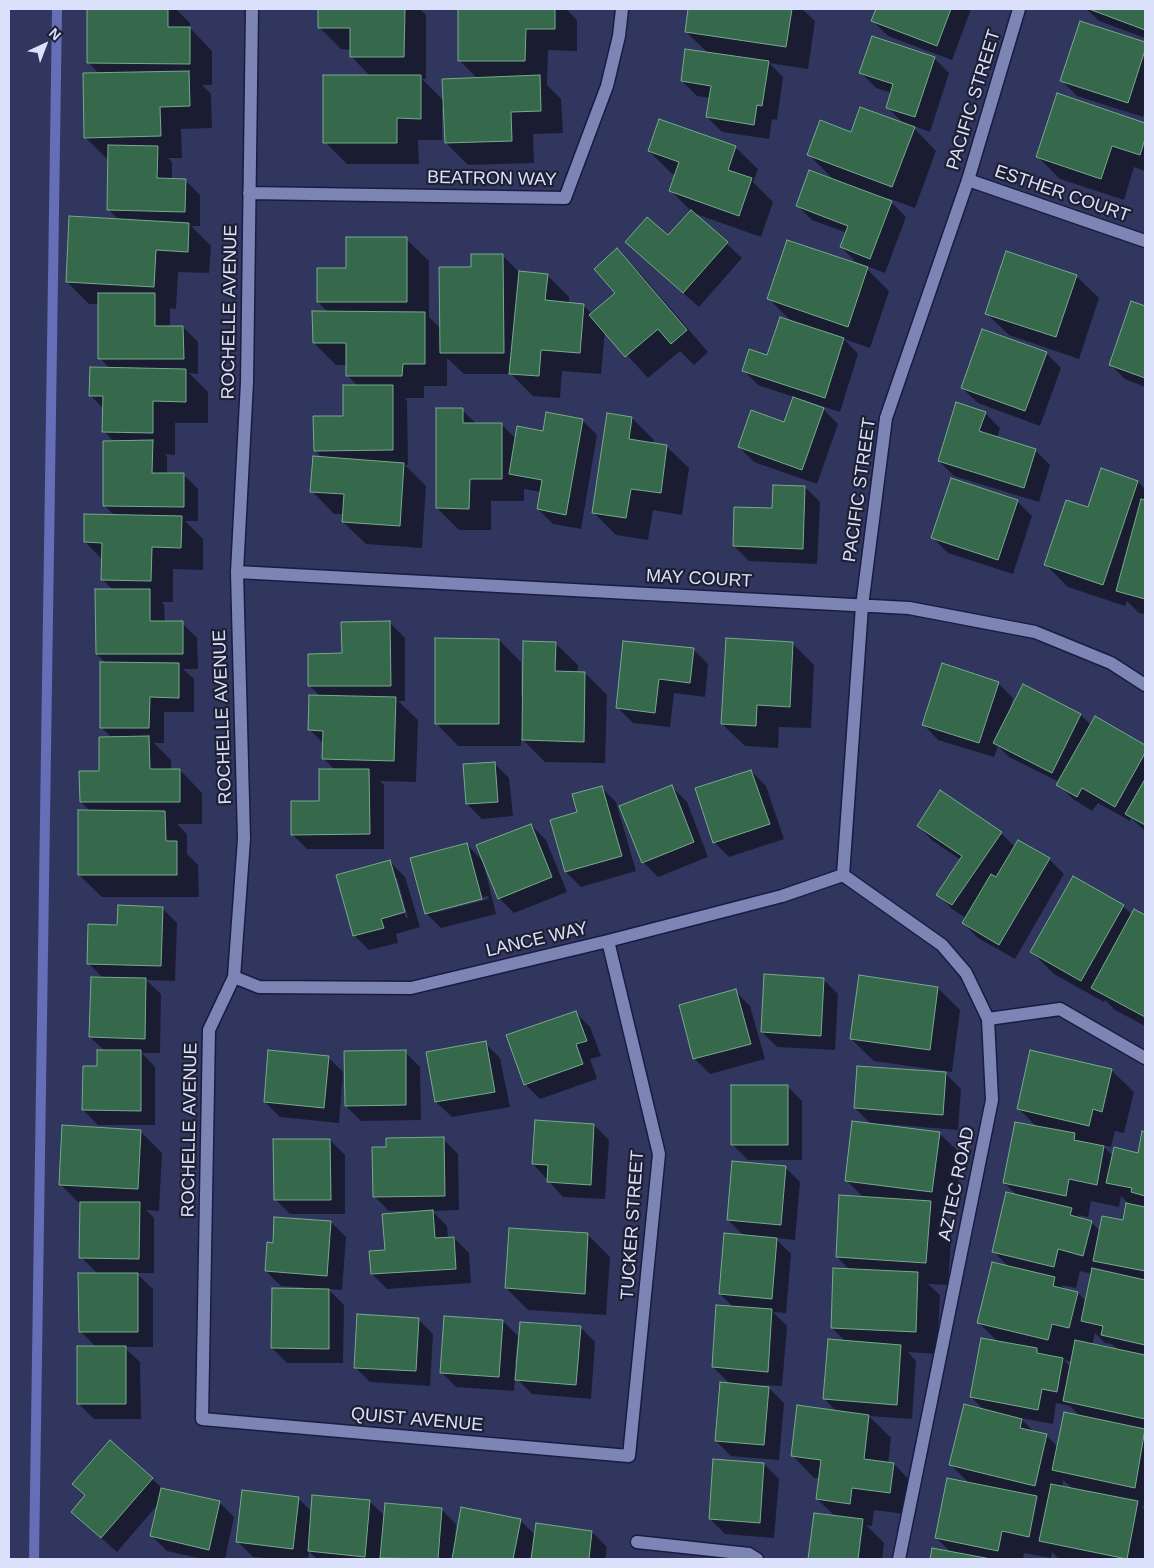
<!DOCTYPE html>
<html>
<head>
<meta charset="utf-8">
<style>
	body { margin:0 }
	#map { position:relative; width:1154px; height:1568px; overflow:hidden; background:#31365f; font-family:Helvetica,sans-serif }
	canvas { display:block }
	.frame { position:absolute; inset:0; border:10px solid #dce1fb; pointer-events:none }
	.north { position:absolute; left:20px; top:20px; width:50px; height:50px; -webkit-text-stroke:4px #1d1f32; paint-order:stroke; rotate:43deg; font-size:14px; font-weight:700; line-height:20px; text-align:center; color:#dce1fb }
	.north::after { content:''; display:block; margin:auto; width:18px; height:22px; background:#dce1fb; clip-path:polygon(50% 0,100% 100%,50% 72%,0 100%) }
</style>
</head>
<body>
<div id="map">
<canvas width="1154" height="1568"></canvas>
<div class="frame"></div>
<div class="north">N</div>
</div>
<script>
const ctx = document.querySelector('canvas').getContext('2d');
ctx.lineJoin = 'round';
function paint(path, color) {
  ctx.fillStyle = color;
  ctx.fill(path, 'evenodd');
}
function poly(rows) {
  const path = new Path2D();
  for (const r of rows) {
    path.moveTo(r[0], r[1]);
    for (let i = 2; i < r.length; i += 2) path.lineTo(r[i], r[i + 1]);
  }
  return path;
}
function trace(path, color, width, dash) {
  ctx.strokeStyle = color;
  ctx.lineWidth = width;
  ctx.lineCap = dash ? 'butt' : 'round';
  ctx.setLineDash(dash || []);
  ctx.stroke(path);
}
function drawText(font, color, halo, rows, align = 'center') {
  ctx.font = font + ' Helvetica,sans-serif';
  ctx.lineWidth = 4.5;
  ctx.setLineDash([]);
  ctx.textBaseline = 'middle';
  ctx.strokeStyle = halo;
  ctx.fillStyle = color;
  for (const [text, x, y, turn = 0] of rows) {
    ctx.save();
    ctx.translate(x, y);
    ctx.rotate((+turn || 0) * Math.PI / 180);
    ctx.textAlign = isNaN(turn) ? turn : align;
    if (halo) ctx.strokeText(text, 0, 0);
    ctx.fillText(text, 0, 0);
    ctx.restore();
  }
}
const shadow = poly([
	[88,9,176,9,190,23,190,28,212,51,212,85,202,85,211,94,212,128,181,129,182,158,168,158,172,162,172,180,185,180,200,195,200,226,191,226,211,246,209,273,178,272,176,309,170,308,170,327,183,327,198,342,198,374,189,373,208,392,208,423,175,423,175,455,165,454,167,457,167,474,183,474,198,489,198,521,185,521,203,539,203,570,173,569,173,602,162,602,164,605,165,623,182,623,197,638,198,669,183,669,194,679,194,712,164,712,164,743,154,743,171,760,171,770,180,770,202,793,202,824,177,824,187,834,187,854,198,865,199,897,102,897,79,875,91,812,81,802,100,772,112,738,101,727,106,663,97,654,113,590,103,580,103,560,85,542,115,516,105,506,114,442,104,431,104,409,91,396,110,369,100,358,99,304,89,304,67,282,119,220,109,210,108,160,86,138,99,74,88,62],
	[319,9,420,9,426,15,426,79,422,79,444,101,478,79,459,60,460,9,566,9,577,20,577,51,548,50,547,85,561,99,563,133,533,134,534,163,468,165,446,143,445,107,442,107,442,140,418,140,419,164,347,164,325,142,371,77,351,56,351,50,341,49,319,27],
	[689,9,802,9,815,21,808,69,769,63,783,77,777,120,772,119,769,139,722,132,707,117,710,98,697,96,682,81,708,53,686,32],
	[877,9,971,9,952,60,888,36,873,21],
	[1087,9,1145,9,1145,38,1099,21],
	[1081,22,1145,44,1145,110,1143,117,1077,96,1062,81],
	[934,58,949,73,930,132,911,125,936,151,915,208,887,198,906,217,885,273,856,262,841,247,847,233,812,220,797,205,834,180,809,155,851,133,905,125,887,107,892,93,876,88,861,73],
	[1058,95,1145,125,1145,171,1134,167,1124,200,1060,179,1037,156],
	[735,147,758,169,753,182,773,202,761,237,693,213,742,258,699,307,642,257,668,237,691,211,671,191,676,175,671,173,649,151],
	[406,239,429,261,429,317,441,329,472,268,502,255,519,272,547,275,569,297,569,303,583,305,592,314,616,293,617,250,639,272,708,352,694,365,680,351,648,378,605,331,601,374,562,371,560,398,533,396,511,374,464,374,447,358,447,386,424,386,424,398,405,398,407,401,408,465,405,465,426,486,422,548,366,544,343,522,344,514,334,514,312,491,322,458,315,450,344,417,358,386,348,376,347,365,336,365,314,343,328,312,318,302,347,269],
	[867,269,889,291,870,348,844,339,858,354,840,412,801,399,801,402,823,409,838,424,817,484,754,462,739,447,785,424,794,397,758,385,743,370,768,357,792,322,769,299],
	[1076,276,1099,298,1079,359,1009,335,986,313],
	[1131,302,1145,307,1145,387,1125,379,1110,364],
	[1046,353,1061,368,1040,426,978,403,962,388],
	[462,410,477,424,502,425,516,439,582,420,597,435,581,529,553,524,538,509,541,492,524,489,524,501,491,501,491,530,459,530,437,508],
	[985,413,1000,428,997,438,1035,450,1050,465,1039,502,954,476,939,461],
	[632,418,654,440,653,444,666,446,689,468,682,515,653,510,648,540,616,535,594,513],
	[1138,482,1145,489,1145,614,1139,613,1127,601,1125,606,1068,587,1046,565,1089,508],
	[805,487,820,502,817,564,749,561,734,546,773,509],
	[1017,501,1032,516,1013,574,948,553,933,538],
	[390,623,405,638,405,701,398,701,418,720,416,782,380,781,384,785,384,849,307,849,292,834,320,802,335,770,323,758,324,744,310,730,320,696,310,686,343,655],
	[499,640,521,662,521,695,523,695,555,643,578,665,577,673,585,673,607,695,605,763,545,762,521,738,521,746,458,746,436,723],
	[792,643,814,665,811,728,779,727,778,748,745,746,722,724],
	[693,649,708,664,705,697,674,693,670,727,633,723,618,708],
	[998,683,1013,698,1010,708,1023,685,1081,715,1091,725,1095,718,1145,746,1145,831,1131,818,1130,821,1098,803,1092,811,1073,799,1058,784,1059,782,1009,757,998,746,994,757,938,740,923,724],
	[494,763,509,778,513,816,482,819,467,804],
	[751,771,766,786,784,839,729,857,714,842],
	[601,787,616,802,636,871,581,887,566,872,579,813],
	[672,787,687,802,708,857,658,877,643,862],
	[531,825,546,840,567,892,514,913,499,898],
	[918,826,1001,833,1015,847,1049,859,1064,874,1015,959,978,938,963,923,966,918,952,909,938,894,961,860,933,841],
	[466,844,483,861,496,914,441,928,426,913],
	[488,896,489,899,434,913,434,910],
	[390,862,405,877,420,927,396,934,398,943,369,950,354,935],
	[394,878,397,878,408,918,406,918],
	[1123,906,1132,915,1135,911,1145,916,1145,1026,1115,1010,1105,1000,1104,1002,1054,974,1032,952],
	[162,908,177,923,175,981,146,980,161,994,160,1053,142,1053,155,1067,155,1125,98,1125,83,1110,105,1051,90,1037,103,978,88,963,118,927],
	[823,979,838,994,835,1050,777,1047,762,1032],
	[938,988,960,1010,952,1072,874,1061,851,1039],
	[735,991,750,1006,765,1059,710,1074,695,1059,680,1006],
	[575,1012,590,1027,601,1056,590,1059,597,1079,540,1099,525,1084],
	[485,1043,500,1058,510,1107,452,1117,436,1102],
	[405,1052,420,1067,421,1120,361,1121,346,1106],
	[328,1057,343,1072,339,1123,280,1117,265,1102],
	[1111,1070,1134,1092,1124,1133,1115,1131,1111,1147,1102,1145,1114,1157,1139,1154,1143,1133,1145,1133,1145,1507,1141,1506,1145,1510,1145,1559,1059,1559,1052,1552,1051,1558,1024,1553,1023,1559,931,1559,933,1550,952,1553,936,1538,970,1484,950,1464,985,1411,971,1397,998,1342,979,1323,1009,1267,993,1251,1017,1195,1004,1183,1037,1127,1018,1108],
	[1121,1196,1130,1205,1124,1221,1100,1231,1091,1222,1083,1220,1078,1215,1088,1217,1091,1201,1119,1207],
	[1080,1271,1092,1274,1087,1302,1078,1293,1067,1291,1061,1285,1076,1288],
	[1095,1333,1105,1343,1112,1344,1118,1350,1092,1345],
	[1064,1360,1072,1362,1071,1367],
	[1056,1403,1070,1406,1080,1416,1058,1447,1046,1435,1034,1432,1020,1418,1053,1424],
	[1063,1480,1073,1489,1062,1487],
	[946,1074,961,1089,958,1130,885,1124,885,1126,939,1133,962,1155,954,1213,939,1211,952,1225,948,1285,928,1284,940,1295,937,1354,908,1352,916,1361,912,1419,869,1416,891,1438,888,1464,894,1464,916,1487,912,1515,874,1510,872,1526,866,1525,884,1543,882,1559,809,1559,815,1515,836,1517,817,1499,820,1478,814,1478,792,1455,837,1412,825,1399,846,1342,832,1328,850,1270,837,1257,864,1198,846,1180,872,1125,855,1108],
	[787,1086,802,1101,802,1160,748,1160,733,1145],
	[594,1125,609,1140,605,1199,563,1197,533,1164],
	[140,1131,162,1153,159,1211,146,1210,154,1218,154,1273,136,1273,153,1289,153,1347,124,1347,140,1362,141,1419,94,1419,79,1404,96,1347,80,1331,98,1274,81,1257,81,1205,60,1184],
	[443,1139,458,1154,459,1210,432,1211,447,1226,448,1238,454,1238,469,1253,471,1283,387,1289,372,1274,405,1213,405,1211,389,1211,374,1196,387,1148],
	[330,1140,345,1155,345,1214,290,1214,275,1199],
	[785,1167,800,1182,795,1240,775,1238,791,1254,786,1313,773,1312,787,1326,782,1386,761,1385,760,1387,769,1388,784,1403,779,1460,731,1456,716,1441,730,1384,713,1367,734,1308,720,1294,744,1236,728,1220],
	[331,1222,346,1237,342,1290,328,1289,344,1305,343,1363,287,1363,272,1348,304,1287,281,1286,266,1271,274,1244],
	[588,1235,610,1257,606,1315,528,1310,506,1288],
	[418,1319,433,1334,430,1386,370,1382,355,1367],
	[503,1321,518,1336,515,1365,580,1327,595,1342,591,1399,532,1394,515,1377,514,1391,456,1387,441,1372],
	[764,1464,779,1479,774,1538,725,1534,710,1519],
	[152,1479,163,1489,219,1502,234,1517,225,1559,203,1559,167,1551,152,1536,159,1503,117,1552,72,1512,86,1496,73,1484],
	[314,1496,370,1502,385,1516,441,1509,456,1524,455,1536,457,1537,520,1520,536,1536,538,1524,592,1532,607,1547,605,1559,383,1559,381,1557,381,1559,317,1559,309,1551,308,1559,276,1559,253,1557,238,1542,298,1498,312,1512]
]);
const stream = poly([
	[34,1559,57,9]
]);
const building = poly([
	[87,9,168,9,168,27,190,27,190,64,87,63,87,9],
	[318,9,405,9,404,57,350,57,350,28,318,28,318,9],
	[458,9,555,9,555,29,526,29,525,61,458,61,458,9],
	[688,9,792,9,786,47,685,32,688,9],
	[876,9,951,9,937,46,871,21,876,9],
	[1089,9,1145,9,1145,30,1089,9],
	[1080,21,1145,42,1145,50,1128,103,1060,81,1080,21],
	[872,36,935,57,915,117,886,108,893,84,859,73,872,36],
	[685,49,769,61,762,106,757,105,754,125,706,117,711,86,681,81,685,49],
	[189,71,190,106,160,107,161,136,84,138,83,73,189,71],
	[323,75,421,75,421,119,397,118,397,143,323,143,323,75],
	[540,75,541,111,511,112,512,141,445,143,442,79,540,75],
	[1057,93,1145,123,1145,139,1140,155,1112,146,1101,179,1036,157,1057,93],
	[860,107,915,127,892,187,807,155,820,120,851,132,860,107],
	[659,119,736,146,728,170,752,178,739,216,669,191,679,162,648,151,659,119],
	[108,145,158,146,157,178,186,179,185,212,107,210,108,145],
	[809,170,892,201,870,259,840,247,848,226,796,206,809,170],
	[691,210,728,242,683,293,625,242,647,217,668,235,691,210],
	[69,216,189,223,188,252,156,250,154,287,66,282,69,216],
	[346,237,407,237,407,302,317,302,317,268,346,268,346,237],
	[787,240,868,267,848,327,767,299,787,240],
	[617,248,687,330,671,344,658,329,625,357,589,315,615,293,594,269,617,248],
	[1006,251,1077,275,1056,337,985,314,1006,251],
	[471,254,503,254,504,353,440,353,439,267,471,267,471,254],
	[519,271,548,274,545,300,584,304,580,353,541,350,539,376,509,374,519,271],
	[98,293,155,293,155,326,183,326,184,359,98,359,98,293],
	[1131,301,1145,306,1145,378,1109,365,1131,301],
	[312,311,425,312,425,364,403,364,402,376,346,376,346,343,313,343,312,311],
	[780,317,844,338,825,398,742,371,749,349,767,355,780,317],
	[982,329,1047,352,1025,411,961,388,982,329],
	[90,367,186,369,186,402,153,401,153,433,102,432,103,396,89,396,90,367],
	[343,385,393,385,393,450,314,451,313,416,343,416,343,385],
	[793,397,824,408,802,470,738,447,751,410,784,422,793,397],
	[956,402,986,412,979,431,1036,449,1024,488,938,461,956,402],
	[436,408,463,408,463,423,502,423,502,479,470,479,469,509,436,508,436,408],
	[546,412,583,419,566,515,537,509,542,480,509,474,517,426,543,431,546,412],
	[607,413,632,417,629,439,667,445,661,493,631,489,626,518,592,513,607,413],
	[153,440,152,473,184,473,184,507,103,506,103,441,153,440],
	[313,456,404,463,400,526,342,522,344,494,310,492,313,456],
	[1101,468,1138,481,1103,585,1044,565,1066,500,1088,507,1101,468],
	[951,478,1018,500,998,560,931,538,951,478],
	[773,485,805,486,803,549,733,546,734,507,772,508,773,485],
	[1141,499,1145,500,1145,599,1116,591,1141,499],
	[84,514,182,516,181,548,152,547,151,581,101,580,102,543,84,542,84,514],
	[95,589,150,589,150,621,183,621,183,654,96,654,95,589],
	[390,621,391,686,308,686,308,654,342,653,341,622,390,621],
	[435,638,499,639,499,724,435,724,435,638],
	[726,638,793,642,790,707,757,705,756,726,721,724,726,638],
	[523,641,556,642,555,671,585,672,584,742,522,740,523,641],
	[623,641,694,648,690,683,659,679,655,713,616,708,623,641],
	[100,662,179,663,179,698,150,697,149,728,100,728,100,662],
	[942,663,999,682,979,743,922,725,942,663],
	[1023,684,1081,714,1052,773,993,743,1023,684],
	[309,695,396,697,394,761,322,759,323,731,308,730,309,695],
	[1095,716,1145,745,1145,753,1115,807,1082,788,1077,797,1056,785,1095,716],
	[149,736,150,769,180,769,180,802,80,802,79,771,99,771,99,737,149,736],
	[495,762,498,802,466,804,463,764,495,762],
	[319,769,369,769,370,834,291,835,291,801,319,801,319,769],
	[751,770,770,824,713,843,695,788,751,770],
	[1145,779,1145,825,1125,814,1145,779],
	[672,785,694,842,642,863,619,806,672,785],
	[602,786,622,856,565,872,550,820,577,812,572,794,602,786],
	[940,790,1002,832,952,905,936,895,962,856,917,826,940,790],
	[78,810,165,811,166,841,177,841,177,875,78,875,78,810],
	[531,824,552,877,498,899,476,845,531,824],
	[1018,840,1050,858,999,945,962,923,991,874,996,877,1018,840],
	[467,843,482,899,425,914,410,858,467,843],
	[390,860,405,912,381,919,384,928,353,936,336,875,390,860],
	[1073,876,1124,905,1081,981,1030,952,1073,876],
	[118,905,163,907,161,966,87,964,88,924,117,925,118,905],
	[1134,909,1145,915,1145,1017,1091,988,1134,909],
	[764,974,824,978,821,1036,761,1032,764,974],
	[859,975,938,987,930,1050,850,1039,859,975],
	[91,977,146,978,145,1039,89,1037,91,977],
	[736,989,751,1044,693,1059,679,1005,736,989],
	[576,1011,587,1041,576,1044,583,1064,524,1085,506,1035,576,1011],
	[486,1041,495,1092,435,1102,426,1052,486,1041],
	[97,1050,141,1050,141,1111,82,1110,83,1066,97,1066,97,1050],
	[268,1050,329,1056,324,1108,264,1102,268,1050],
	[406,1050,406,1105,345,1106,344,1051,406,1050],
	[1030,1050,1112,1069,1102,1112,1093,1109,1089,1126,1017,1109,1030,1050],
	[857,1066,946,1072,943,1115,854,1108,857,1066],
	[731,1085,788,1085,788,1145,731,1145,731,1085],
	[535,1120,594,1124,591,1185,547,1182,548,1165,532,1164,535,1120],
	[852,1121,940,1132,932,1192,845,1181,852,1121],
	[1015,1122,1075,1133,1074,1140,1104,1146,1097,1185,1069,1179,1066,1196,1003,1183,1015,1122],
	[62,1125,141,1130,138,1189,59,1185,62,1125],
	[1142,1131,1145,1132,1145,1196,1131,1192,1132,1188,1106,1183,1114,1147,1138,1153,1142,1131],
	[444,1137,445,1196,373,1197,372,1147,386,1147,386,1138,444,1137],
	[273,1139,330,1139,331,1200,274,1200,273,1139],
	[732,1161,786,1166,781,1225,727,1220,732,1161],
	[1006,1192,1072,1208,1070,1215,1092,1221,1083,1256,1058,1249,1054,1267,992,1252,1006,1192],
	[839,1195,931,1201,926,1263,836,1257,839,1195],
	[80,1202,140,1202,139,1259,79,1258,80,1202],
	[1126,1203,1145,1207,1145,1271,1093,1261,1102,1216,1123,1220,1126,1203],
	[433,1210,435,1238,454,1237,456,1269,371,1274,369,1251,385,1250,382,1214,433,1210],
	[274,1217,331,1221,327,1276,265,1271,267,1242,273,1243,274,1217],
	[509,1228,588,1233,585,1294,505,1288,509,1228],
	[724,1233,777,1238,772,1299,719,1294,724,1233],
	[992,1262,1055,1277,1053,1286,1078,1292,1069,1328,1052,1324,1048,1340,977,1323,992,1262],
	[833,1268,918,1272,916,1332,831,1328,833,1268],
	[1092,1268,1145,1280,1145,1345,1101,1335,1103,1326,1081,1321,1092,1268],
	[78,1273,138,1273,138,1332,79,1332,78,1273],
	[272,1288,329,1289,329,1349,271,1348,272,1288],
	[716,1305,772,1309,768,1372,712,1367,716,1305],
	[357,1314,419,1318,416,1371,354,1368,357,1314],
	[444,1316,503,1320,499,1377,440,1373,444,1316],
	[520,1322,581,1326,576,1385,515,1380,520,1322],
	[981,1338,1037,1348,1037,1353,1063,1358,1057,1392,1042,1389,1038,1410,970,1397,981,1338],
	[828,1339,901,1345,897,1405,823,1399,828,1339],
	[1075,1340,1145,1355,1145,1419,1063,1401,1075,1340],
	[77,1346,126,1346,126,1404,77,1404,77,1346],
	[720,1382,769,1387,764,1445,715,1441,720,1382],
	[964,1404,1022,1419,1020,1428,1047,1434,1035,1486,949,1465,964,1404],
	[797,1405,869,1415,864,1459,894,1463,890,1493,852,1488,850,1504,816,1499,821,1460,791,1456,797,1405],
	[1064,1412,1145,1429,1135,1488,1052,1470,1064,1412],
	[110,1440,153,1478,101,1538,71,1512,85,1495,72,1484,110,1440],
	[713,1459,764,1463,760,1523,709,1519,713,1459],
	[947,1478,1037,1496,1029,1537,1002,1531,998,1551,935,1538,947,1478],
	[1051,1484,1138,1501,1127,1559,1039,1541,1051,1484],
	[161,1488,220,1501,209,1550,150,1536,161,1488],
	[242,1490,299,1497,293,1549,236,1542,242,1490],
	[312,1495,370,1500,365,1557,308,1551,312,1495],
	[385,1503,442,1508,438,1559,380,1558,385,1503],
	[461,1507,521,1519,513,1559,452,1559,461,1507],
	[814,1513,863,1519,858,1559,808,1559,814,1513],
	[536,1523,592,1531,589,1559,531,1559,536,1523],
	[932,1548,991,1559,930,1559,932,1548]
]);
const street = poly([
	[252,9,247,382,237,572,244,839,234,977,209,1030,202,1419,629,1456,659,1154,608,941],
	[968,180,1145,241],
	[249,193,565,198,607,86,619,36,622,9],
	[237,572,909,608,1035,632,1111,663,1145,685],
	[843,875,862,606,886,418,968,180,1019,9],
	[843,875,942,945,966,973,988,1019,992,1100,899,1559],
	[234,977,259,987,411,988,608,941,782,896,843,875],
	[988,1019,1060,1009,1145,1058],
	[637,1542,749,1554,757,1559]
]);
const streetNames = [
	["PACIFIC STREET",974,100,-73],
	["BEATRON WAY",492,179,1],
	["ESTHER COURT",1062,194,19],
	["ROCHELLE AVENUE",230,312,-89],
	["PACIFIC STREET",860,490,-82],
	["MAY COURT",699,579,3],
	["ROCHELLE AVENUE",223,717,-92],
	["LANCE WAY",537,940,-13],
	["ROCHELLE AVENUE",190,1130,-89],
	["AZTEC ROAD",957,1184,-78],
	["TUCKER STREET",633,1225,-86],
	["QUIST AVENUE",417,1420,5]
];
paint(shadow, '#0007');
trace(stream, '#656eb6', 10);
paint(building, '#36684b');
trace(building, '#77aa8b', 1);
trace(street, '#191c42', 15);
trace(street, '#7d85b4', 12);
drawText('18px', '#dce1fb', '#1d1f32', streetNames);
</script>
</body>
</html>
